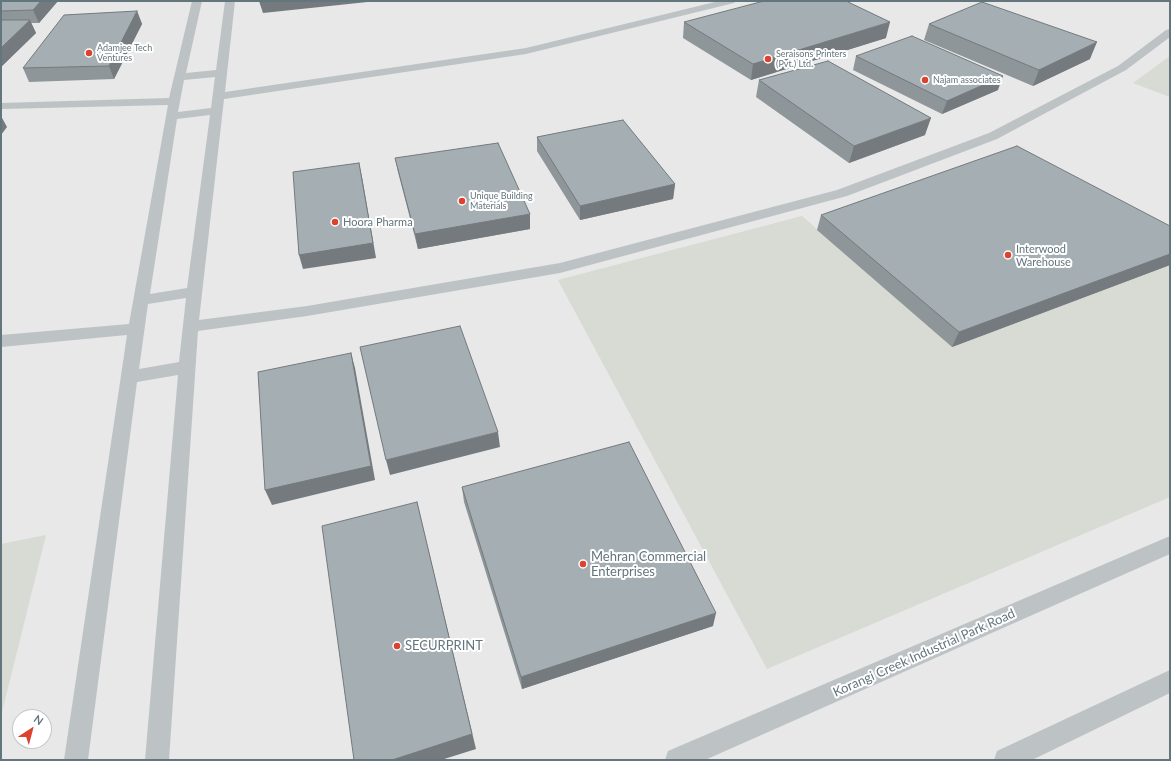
<!DOCTYPE html>
<html>
<head>
<meta charset="utf-8">
<style>
	body { margin:0 }
	#map { position:relative; width:1171px; height:761px; overflow:hidden; background:#f6f6f3; font-family:Lato,sans-serif }
	canvas { display:block }
	.frame { position:absolute; inset:0; border:2px solid #63757d; pointer-events:none }
	.north { position:absolute; left:12px; top:709px; width:40px; height:40px; box-sizing:border-box; background:#fff; border:1px solid #c1c8cb; border-radius:50%; rotate:36deg; font-size:11px; font-weight:700; line-height:16px; text-align:center; color:#63757d }
	.north::after { content:''; display:block; margin:auto; width:14px; height:18px; background:#db432f; clip-path:polygon(50% 0,100% 100%,50% 72%,0 100%) }
</style>
</head>
<body>
<div id="map">
<canvas width="1171" height="761"></canvas>
<div class="frame"></div>
<div class="north">N</div>
</div>
<script>
const ctx = document.querySelector('canvas').getContext('2d');
ctx.lineJoin = 'round';
function paint(path, color) {
  ctx.fillStyle = color;
  ctx.fill(path, 'evenodd');
}
function poly(rows) {
  const path = new Path2D();
  for (const r of rows) {
    path.moveTo(r[0], r[1]);
    for (let i = 2; i < r.length; i += 2) path.lineTo(r[i], r[i + 1]);
  }
  return path;
}
function trace(path, color, width, dash) {
  ctx.strokeStyle = color;
  ctx.lineWidth = width;
  ctx.lineCap = dash ? 'butt' : 'round';
  ctx.setLineDash(dash || []);
  ctx.stroke(path);
}
function drawText(font, color, halo, rows, align = 'center') {
  ctx.font = font + ' Lato,sans-serif';
  ctx.lineWidth = 4;
  ctx.setLineDash([]);
  ctx.textBaseline = 'middle';
  ctx.strokeStyle = halo;
  ctx.fillStyle = color;
  for (const [text, x, y, turn = 0] of rows) {
    ctx.save();
    ctx.translate(x, y);
    ctx.rotate((+turn || 0) * Math.PI / 180);
    ctx.textAlign = isNaN(turn) ? turn : align;
    if (halo) ctx.strokeText(text, 0, 0);
    ctx.fillText(text, 0, 0);
    ctx.restore();
  }
}
const built = poly([
	[1,1,1170,1,1170,760,1,760],
	[20,717,44,717,44,741,20,741]
]);
const green = poly([
	[1170,56,1170,97,1133,83],
	[802,216,952,347,1170,265,1170,497,767,669,558,280],
	[46,535,1,716,1,544]
]);
const lane = poly([
	[192,1,202,1,186,73,216,70,225,1,235,1,225,92,526,48,719,1,736,1,734,3,526,54,224,99,199,320,307,306,560,263,837,190,989,133,1118,66,1166,30,1170,29,1170,37,1126,70,997,139,847,196,560,273,307,316,198,331,169,760,145,760,178,375,137,382,88,760,64,760,127,335,1,347,1,335,129,324,168,105,1,109,1,103,169,98,192,1],
	[215,77,211,108,178,112,184,80,215,77],
	[210,115,187,288,150,294,177,119,210,115],
	[186,298,179,362,139,369,148,304,186,298],
	[1170,536,1170,554,705,760,665,760,668,751,1170,536],
	[1170,670,1170,693,1032,760,994,760,997,751,1170,670]
]);
const wall = poly([
	[1,1,58,1,39,23,31,23,36,33,1,67],
	[137,11,142,24,114,79,29,82,23,68],
	[684,22,886,38,751,80,683,38],
	[929,24,1090,59,1033,86,924,40],
	[856,56,998,90,942,114,853,70],
	[759,80,925,135,849,163,756,97],
	[537,137,675,184,673,199,580,220,537,151],
	[395,158,530,229,418,249,398,172],
	[821,215,1170,226,1170,265,952,347,817,230],
	[462,487,713,626,522,689,464,502]
]);
const shadedWall = poly([
	[41,1,58,1,39,23,33,10],
	[259,1,377,1,263,13],
	[137,11,142,24,114,79,109,66],
	[30,20,36,33,1,67,1,48],
	[890,22,886,38,751,80,753,64],
	[1097,42,1090,59,1033,86,1039,70],
	[1003,76,998,90,942,114,947,101],
	[1,116,7,127,1,135],
	[931,118,925,135,849,163,854,146],
	[359,163,362,177,376,258,303,269,299,255],
	[675,184,673,199,580,220,580,206],
	[530,214,530,229,418,249,415,234],
	[1170,254,1170,265,952,347,959,332],
	[351,353,355,368,375,480,272,505,265,490],
	[498,432,500,447,390,475,386,460],
	[417,502,476,749,441,760,392,760],
	[716,613,713,626,522,689,521,677]
]);
const building = poly([
	[1,1,41,1,33,10,1,11,1,1],
	[764,1,846,1,890,22,753,64,684,22,764,1],
	[982,2,1097,42,1039,70,929,24,982,2],
	[137,11,109,66,23,68,64,15,137,11],
	[1,20,30,20,1,48,1,20],
	[912,36,1003,76,947,101,856,56,912,36],
	[828,61,931,118,854,146,759,80,828,61],
	[623,120,675,184,580,206,537,137,623,120],
	[498,143,530,214,415,234,395,158,498,143],
	[1017,146,1170,226,1170,254,959,332,821,215,1017,146],
	[359,163,373,243,299,255,293,172,359,163],
	[460,326,498,432,386,460,360,347,460,326],
	[351,353,371,466,265,490,258,372,351,353],
	[629,442,716,613,521,677,462,487,629,442],
	[417,502,472,734,392,760,354,760,322,526,417,502]
]);
const markers = [
	[89,53,4,"#db432f"],
	[768,59,4,"#db432f"],
	[925,80,4,"#db432f"],
	[462,201,4,"#db432f"],
	[335,222,4,"#db432f"],
	[1008,255,4,"#db432f"],
	[583,564,4,"#db432f"],
	[397,646,4,"#db432f"]
];
const farPoinames = [
	["Adamjee Tech",97,48],
	["Ventures",97,58],
	["Serajsons Printers",776,54],
	["(Pvt.) Ltd.",776,64],
	["Najam associates",933,80],
	["Unique Building",470,196],
	["Materials",470,206]
];
const poiNames = [
	["Hoora Pharma",343,222],
	["Interwood",1016,249],
	["Warehouse",1016,262]
];
const nearPoinames = [
	["Mehran Commercial",591,557],
	["Enterprises",591,572],
	["SECURPRINT",405,646]
];
const nearStreetnames = [
	["Korangi Creek Industrial Park Road",924,653,-24]
];
paint(built, '#e7e8e7');
paint(green, '#d7dbd3');
paint(lane, '#bdc3c5');
paint(wall, '#8e969a');
paint(shadedWall, '#747a7d');
paint(building, '#a5afb3');
trace(building, '#747a7d', 1);
for (const [x, y, r, color] of markers) {
  const dot = new Path2D();
  dot.arc(x, y, r, 0, 2 * Math.PI);
  ctx.fillStyle = color;
  ctx.fill(dot);
  trace(dot, '#fff', 1.5);
}
drawText('9px', '#63757d', '#fff', farPoinames, 'left');
drawText('11px', '#63757d', '#fff', poiNames, 'left');
drawText('13px', '#63757d', '#fff', nearPoinames, 'left');
drawText('13px', '#63757d', '#fff', nearStreetnames);
</script>
</body>
</html>
